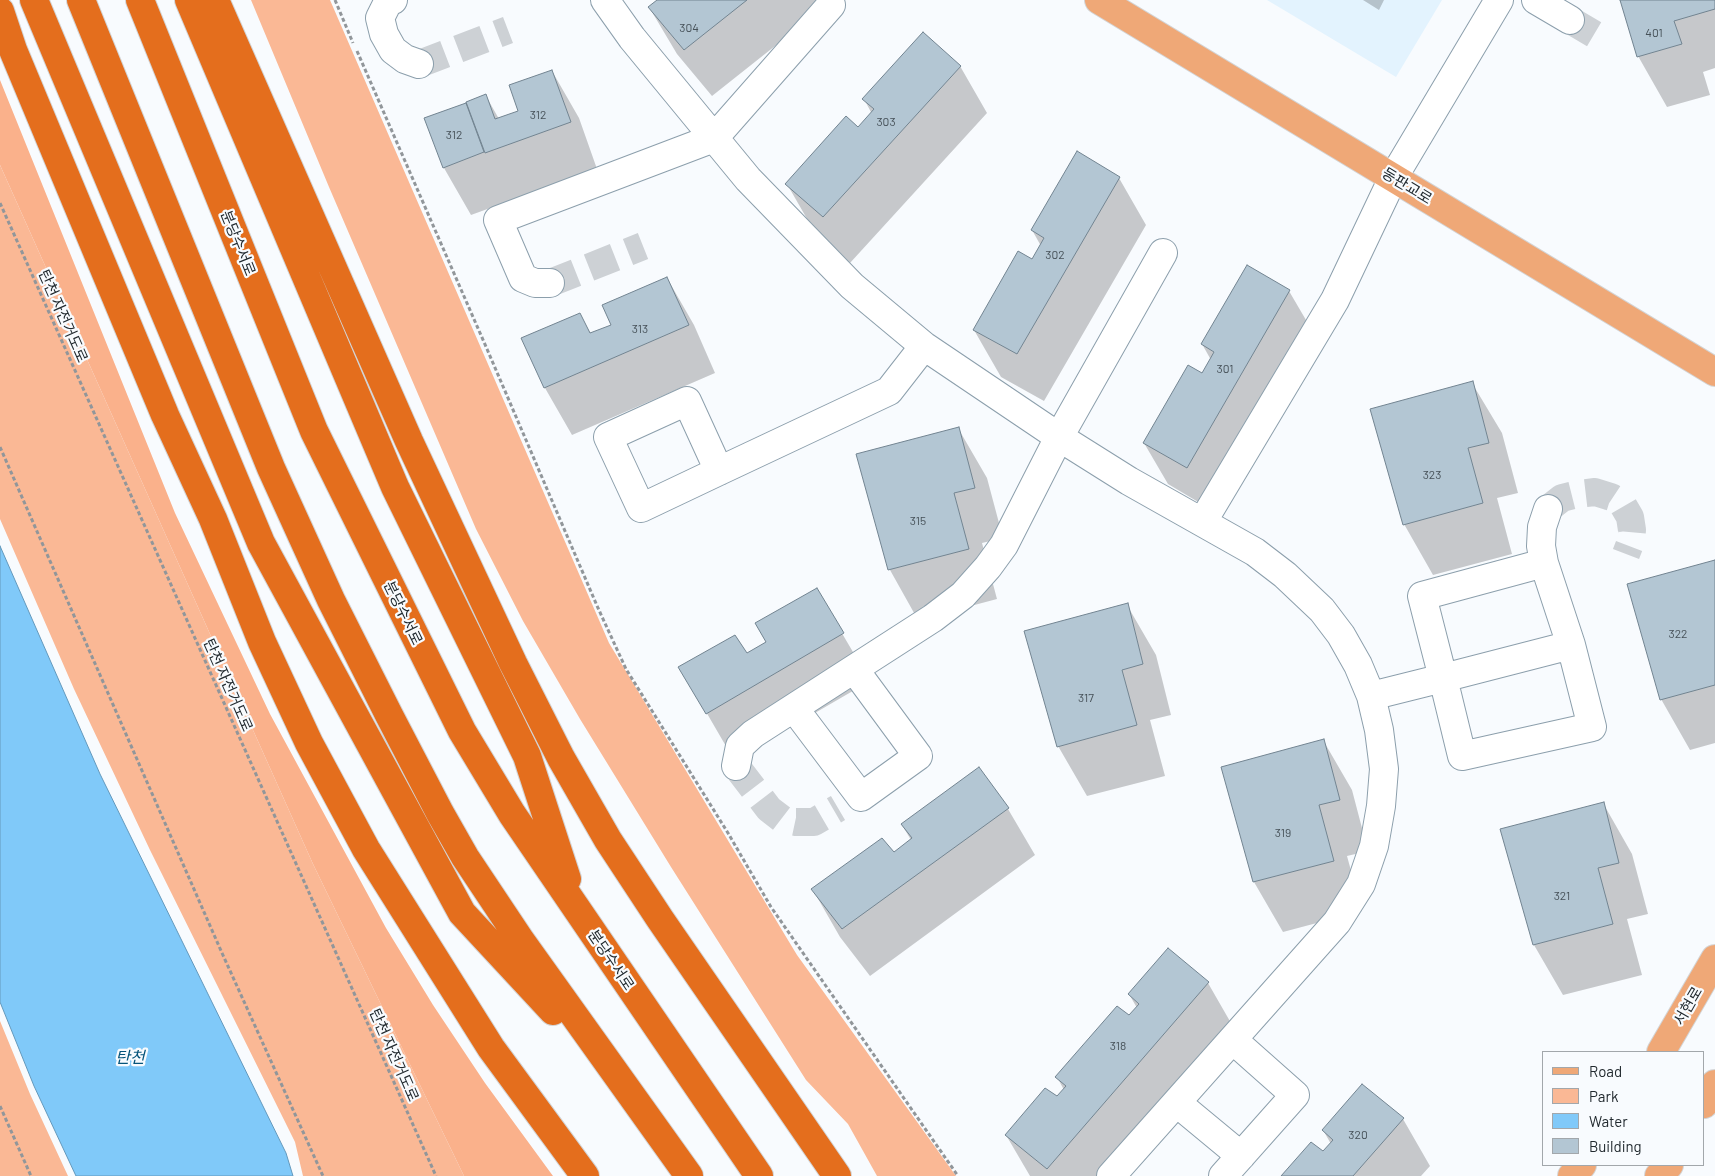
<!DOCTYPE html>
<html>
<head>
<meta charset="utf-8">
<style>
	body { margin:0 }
	#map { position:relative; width:1715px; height:1176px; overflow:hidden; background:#f8fbfe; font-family:Barlow,sans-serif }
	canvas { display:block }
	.legend { position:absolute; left:1542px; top:1051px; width:162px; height:115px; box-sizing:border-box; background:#f8fbfe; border:1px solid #a2a7ab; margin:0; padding:6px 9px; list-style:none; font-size:15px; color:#222a2f }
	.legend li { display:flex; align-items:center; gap:10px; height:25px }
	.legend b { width:25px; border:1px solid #a2a7ab }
</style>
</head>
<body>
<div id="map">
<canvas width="1715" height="1176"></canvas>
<ul class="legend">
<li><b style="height:6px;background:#efa877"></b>Road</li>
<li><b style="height:14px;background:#fab895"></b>Park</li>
<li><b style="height:14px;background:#80c9f9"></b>Water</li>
<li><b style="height:14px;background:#b3c6d3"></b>Building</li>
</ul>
</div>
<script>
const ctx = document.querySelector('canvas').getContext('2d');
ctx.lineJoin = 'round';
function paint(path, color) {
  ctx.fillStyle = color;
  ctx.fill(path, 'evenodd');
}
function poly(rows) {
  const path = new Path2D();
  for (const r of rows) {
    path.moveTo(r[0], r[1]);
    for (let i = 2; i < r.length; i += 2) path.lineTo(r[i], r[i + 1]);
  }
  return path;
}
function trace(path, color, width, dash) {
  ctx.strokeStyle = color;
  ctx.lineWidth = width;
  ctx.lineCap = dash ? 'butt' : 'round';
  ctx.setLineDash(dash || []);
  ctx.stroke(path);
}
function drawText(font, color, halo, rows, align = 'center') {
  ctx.font = font + ' Barlow,"Noto Sans KR",sans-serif';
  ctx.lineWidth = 4.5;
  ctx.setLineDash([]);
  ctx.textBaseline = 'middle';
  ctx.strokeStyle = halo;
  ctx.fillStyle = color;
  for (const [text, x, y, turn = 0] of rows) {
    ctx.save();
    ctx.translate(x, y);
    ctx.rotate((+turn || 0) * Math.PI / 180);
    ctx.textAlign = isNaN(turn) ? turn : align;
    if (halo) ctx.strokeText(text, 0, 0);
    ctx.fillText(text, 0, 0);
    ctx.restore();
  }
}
const built = poly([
	[1267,0,1442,0,1396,77]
]);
const green = poly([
	[251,0,330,0,609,643,797,955,956,1176,877,1176,848,1124,806,1080,671,867,580,719,523,621,476,529,329,187],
	[0,165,313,864,464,1176,303,1176,295,1142,150,850,74,689,0,519],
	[0,1021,30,1094,68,1176,0,1176]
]);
const forest = poly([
	[0,80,175,513,270,714,386,928,433,1005,485,1083,553,1176,464,1176,313,864,0,165]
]);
const water = poly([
	[0,546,100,774,286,1153,293,1176,76,1176,34,1086,0,1002,0,546]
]);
const shadow = poly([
	[659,0,833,0,712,96,677,54,649,7],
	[1363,0,1384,0,1379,10],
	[1621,0,1715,0,1715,68,1703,72,1710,95,1667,107,1638,56],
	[960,66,987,113,850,263,814,231,787,184,858,129,872,114,864,99],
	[552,71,579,118,597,169,471,215,444,168,425,118,486,96,499,119,520,111],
	[1119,178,1146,225,1044,401,1001,377,974,330,1033,261,1041,246,1032,230],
	[1247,267,1289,291,1313,332,1210,509,1168,484,1144,443,1203,375,1211,360,1202,344],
	[667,278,694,325,715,373,572,435,545,388,523,339,580,315,591,334,612,325],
	[1472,383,1502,433,1518,493,1497,498,1512,554,1433,575,1404,524],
	[958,428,987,478,1003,538,982,543,997,599,918,620,890,570,857,455],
	[1715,561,1715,743,1690,750,1661,699],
	[816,589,870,681,734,760,680,667,746,655,768,643],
	[1127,605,1156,655,1171,715,1150,720,1165,776,1087,796,1058,746],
	[1323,740,1352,790,1368,851,1347,856,1362,911,1283,932,1254,882,1222,767],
	[979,769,1008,809,1035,855,870,976,840,937,813,890,894,854,911,840,902,825],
	[1603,803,1632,854,1648,914,1627,919,1642,975,1563,995,1534,945],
	[1208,983,1235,1030,1109,1176,1030,1176,1006,1135,1057,1098,1064,1090,1057,1077,1129,1017,1137,1008,1129,994],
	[1403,1119,1430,1166,1421,1176,1283,1176,1323,1153,1331,1144,1323,1130]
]);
const building = poly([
	[657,0,747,0,684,50,648,7,657,0],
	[1620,0,1715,0,1715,9,1674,21,1682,44,1637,57,1620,0],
	[923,32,961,66,823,217,785,184,846,116,858,127,874,109,862,99,923,32],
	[552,70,571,122,485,153,466,102,486,94,495,119,518,111,509,85,552,70],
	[466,103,484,152,443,168,424,118,466,103],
	[1077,151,1120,177,1017,354,973,330,1018,251,1032,259,1044,238,1031,230,1077,151],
	[1247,265,1290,290,1187,468,1143,443,1188,365,1202,373,1214,352,1201,344,1247,265],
	[667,277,689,325,544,388,521,338,580,313,590,333,611,325,602,305,667,277],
	[1473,381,1489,443,1468,448,1483,503,1403,525,1370,409,1473,381],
	[959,427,975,488,954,493,969,549,888,570,856,454,959,427],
	[1715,560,1715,685,1660,700,1627,584,1715,560],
	[817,588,844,633,706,714,678,667,735,635,747,653,766,642,755,623,817,588],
	[1128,603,1143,664,1122,670,1137,725,1057,747,1024,631,1128,603],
	[1324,739,1340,800,1319,805,1334,861,1253,882,1221,767,1324,739],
	[979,767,1009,808,842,929,811,889,882,838,894,852,912,838,901,824,979,767],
	[1604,802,1619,863,1598,868,1613,924,1533,945,1500,829,1604,802],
	[1168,948,1209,982,1047,1169,1005,1135,1045,1088,1057,1096,1066,1086,1055,1077,1117,1006,1129,1015,1139,1004,1128,994,1168,948],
	[1362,1084,1404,1118,1353,1176,1281,1176,1311,1142,1323,1151,1333,1140,1322,1130,1362,1084]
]);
const minorTunnel = poly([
	[1570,20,1604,40],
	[419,64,508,30],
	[550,283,643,246],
	[1548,509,1562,498,1578,494,1595,492,1611,497,1623,505,1630,517,1632,530,1631,541,1626,554],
	[736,766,769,809,782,819,796,822,814,822,838,808]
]);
const path = poly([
	[335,0,353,43],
	[357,51,487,349,598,608,626,669,728,833,771,907,958,1176],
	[0,203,436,1176],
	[0,447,222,953,323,1176],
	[0,1106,31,1176]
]);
const minor = poly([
	[393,0,388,2,380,18,384,34,393,50,405,59,419,64],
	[605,0,632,38,748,179,852,286,924,346,1059,437,1129,481,1255,552,1285,575,1322,610,1341,635,1358,665,1371,696,1379,730,1384,769,1381,806,1374,846,1361,884,1337,922,1111,1176],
	[1536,0,1570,20],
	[550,283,535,283,523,278,498,220,714,138,831,5],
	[719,471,687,401,608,437,641,508,719,471,889,391,924,346],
	[1203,521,1335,300,1393,178,1499,0],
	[1544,563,1541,546,1542,527,1548,509],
	[1371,696,1443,678,1571,645,1592,727,1462,756,1443,678,1422,596,1544,563,1571,645],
	[794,708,861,797,918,756,854,669],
	[736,766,740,746,753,734,933,618,963,595,988,567,1004,545,1059,437,1163,253],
	[1177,1103,1241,1156],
	[1223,1176,1295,1095,1233,1040]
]);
const major = poly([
	[1099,0,1715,372],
	[1661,1052,1715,959],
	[1704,1104,1715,1084],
	[1572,1176,1582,1165],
	[1659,1176,1669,1165]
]);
const highway = poly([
	[34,0,261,543,462,913,553,1011],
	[81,0,271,468,331,600,389,715,440,813,465,857,521,941,689,1176],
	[140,0,314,431,462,731,512,814,759,1176],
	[189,0,395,487,527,756,567,879],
	[215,0,409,441,513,663,561,758,608,840,660,919,837,1176],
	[0,11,13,50,165,415,213,519,262,642,309,743,366,849,491,1048,585,1176]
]);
const numberNames = [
	["304",689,28],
	["401",1654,33],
	["312",538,115],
	["303",886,122],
	["312",454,135],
	["302",1055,255],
	["313",640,329],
	["301",1225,369],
	["323",1432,475],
	["315",918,521],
	["322",1678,634],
	["317",1086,698],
	["319",1283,833],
	["321",1562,896],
	["318",1118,1046],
	["320",1358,1135]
];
const streetNames = [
	["동판교로",1407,186,31],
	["분당수서로",238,243,68],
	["탄천 자전거도로",63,316,66],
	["분당수서로",403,613,64],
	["탄천 자전거도로",228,685,66],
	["분당수서로",611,960,56],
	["서현로",1688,1006,-60],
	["탄천 자전거도로",394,1055,66]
];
const waterNames = [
	["탄천",130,1058]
];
paint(built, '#e3f3fe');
paint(green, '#fab895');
paint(forest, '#fab18b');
paint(water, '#80c9f9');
trace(water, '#6499bc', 1);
paint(shadow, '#0003');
paint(building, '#b3c6d3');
trace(building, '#728491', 1);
trace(minorTunnel, '#cdd1d5', 28, [28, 14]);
trace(minor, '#8c9fac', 30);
trace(major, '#d3d4d5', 30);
trace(highway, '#d3d4d5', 30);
trace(path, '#91969a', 3, [4, 2.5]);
trace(minor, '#fff', 28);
trace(major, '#efa877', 28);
trace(highway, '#e46e1d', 28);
drawText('12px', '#465158', null, numberNames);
drawText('15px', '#222a2f', '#f8fbfe', streetNames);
drawText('italic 16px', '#05547b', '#f8fbfe', waterNames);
</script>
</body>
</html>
